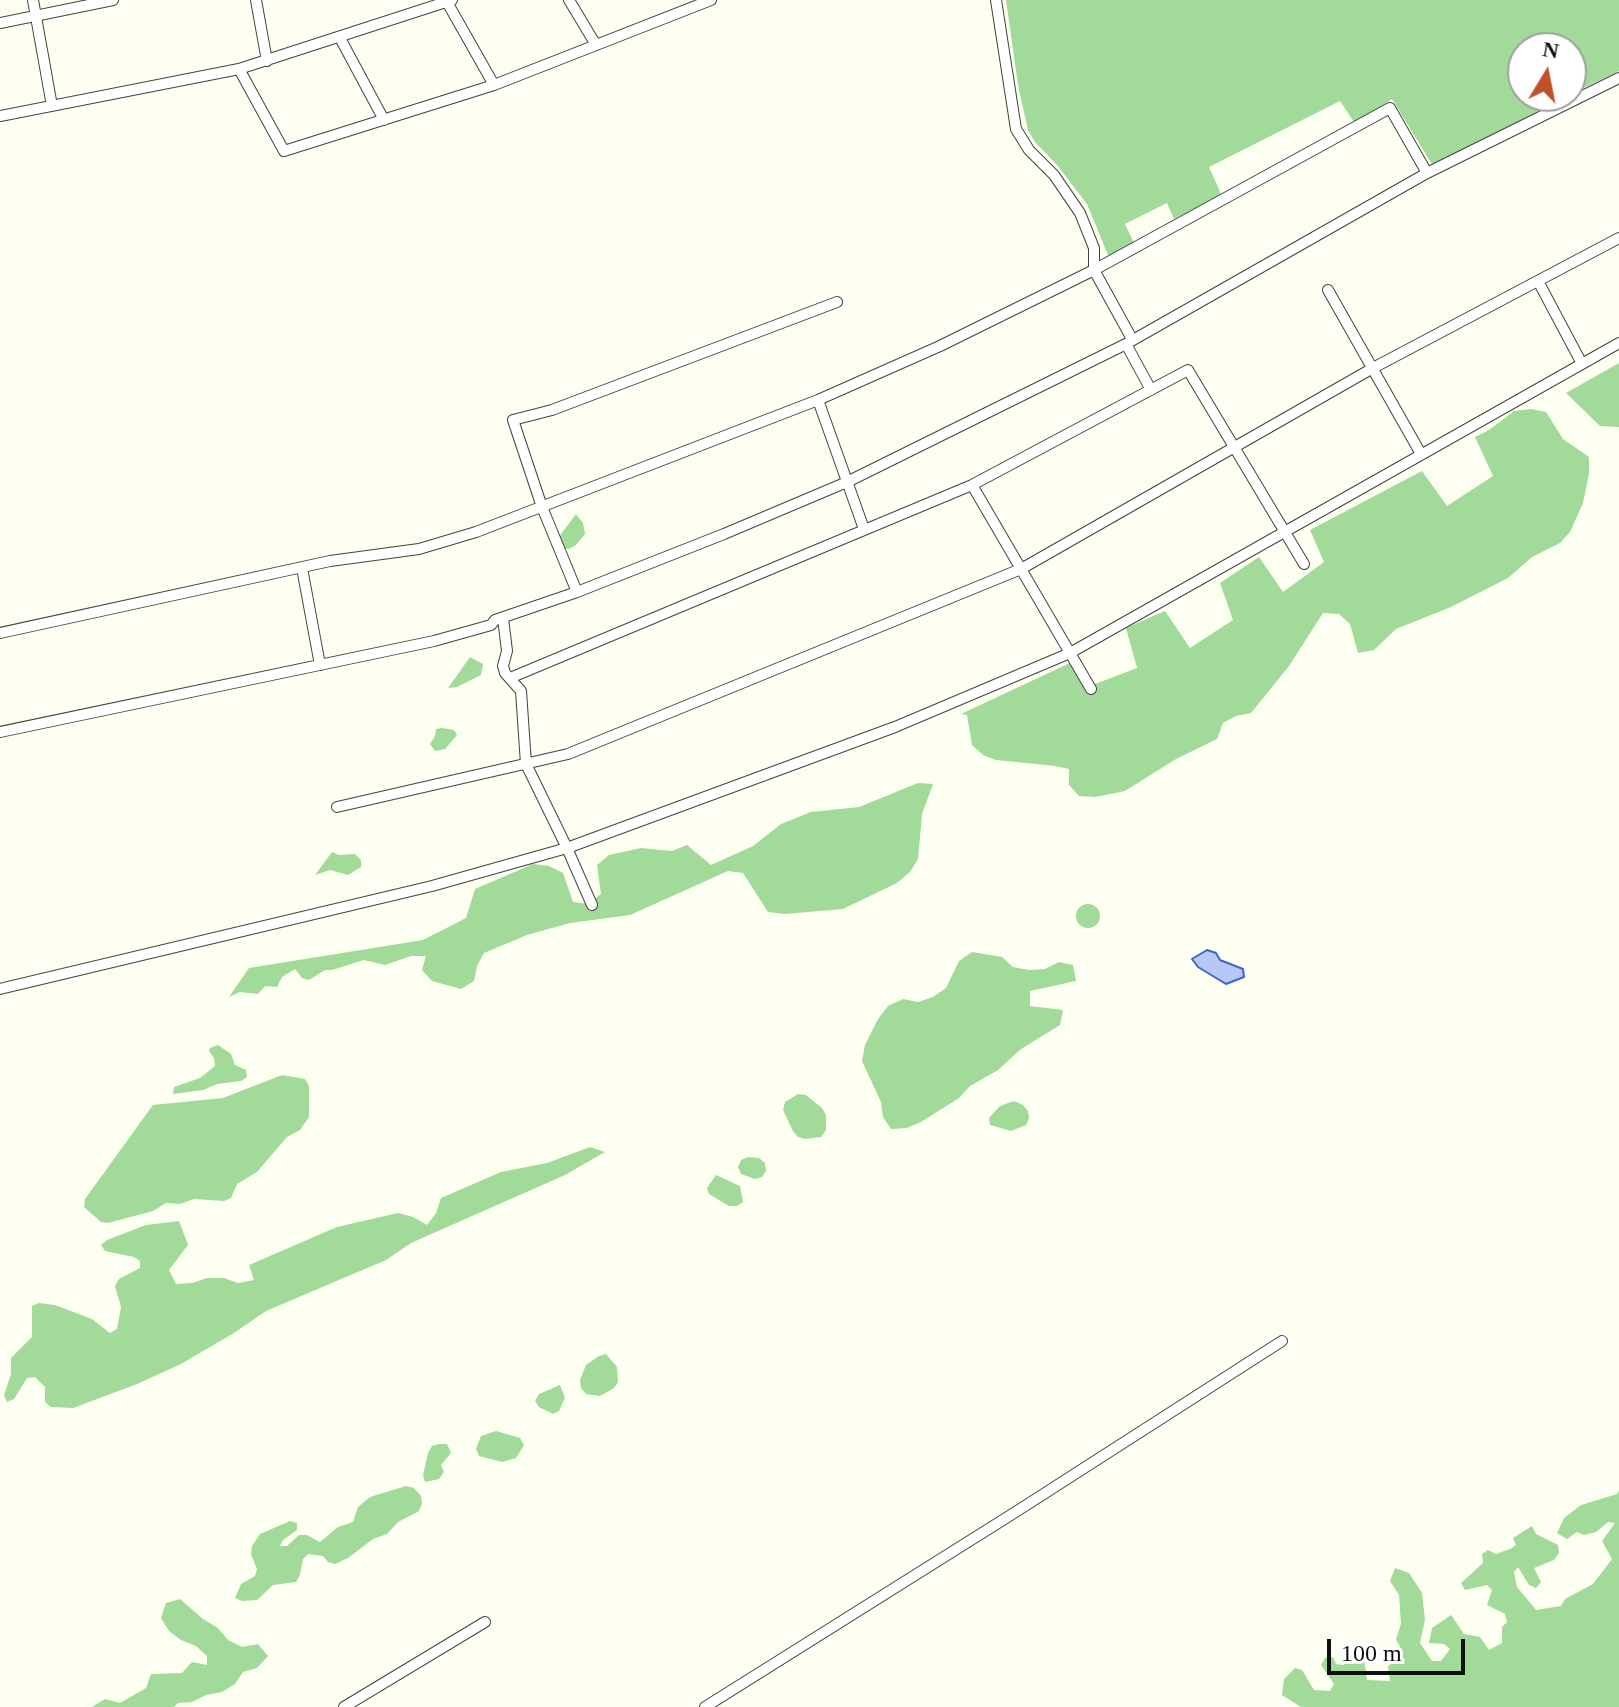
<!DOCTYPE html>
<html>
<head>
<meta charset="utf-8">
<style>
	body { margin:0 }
	#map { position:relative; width:1619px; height:1707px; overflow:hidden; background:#fdfff1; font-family:Georgia,serif }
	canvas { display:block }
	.north { position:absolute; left:1507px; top:32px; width:80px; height:80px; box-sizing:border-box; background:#fff; border:2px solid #9f9f9f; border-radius:50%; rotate:10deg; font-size:22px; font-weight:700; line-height:32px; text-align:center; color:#0f0f0f }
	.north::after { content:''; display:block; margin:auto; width:28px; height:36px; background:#be5127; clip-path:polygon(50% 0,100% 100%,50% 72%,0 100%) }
	.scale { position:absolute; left:1327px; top:1639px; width:138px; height:36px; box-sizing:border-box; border:4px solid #0f0f0f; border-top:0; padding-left:10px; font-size:24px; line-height:28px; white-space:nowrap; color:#0f0f0f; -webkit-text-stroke:6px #fff; paint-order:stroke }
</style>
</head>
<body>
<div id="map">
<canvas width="1619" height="1707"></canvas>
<div class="north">N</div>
<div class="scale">100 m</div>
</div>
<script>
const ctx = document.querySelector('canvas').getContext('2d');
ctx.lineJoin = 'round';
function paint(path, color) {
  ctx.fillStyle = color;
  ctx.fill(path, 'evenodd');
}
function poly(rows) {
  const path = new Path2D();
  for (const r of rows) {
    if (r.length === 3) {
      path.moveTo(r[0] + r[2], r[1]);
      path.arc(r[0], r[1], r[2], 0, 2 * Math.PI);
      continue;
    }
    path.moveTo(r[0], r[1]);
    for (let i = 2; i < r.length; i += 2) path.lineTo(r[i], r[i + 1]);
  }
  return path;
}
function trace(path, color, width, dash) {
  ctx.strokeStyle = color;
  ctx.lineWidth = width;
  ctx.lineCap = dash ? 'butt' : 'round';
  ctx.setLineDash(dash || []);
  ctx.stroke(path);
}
const forest = poly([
	[1006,0,1619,0,1619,71,1571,94,1571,48,1523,48,1523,96,1567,96,1433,166,1392,99,1356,125,1340,101,1209,167,1221,194,1194,209,1174,219,1167,203,1125,224,1134,243,1110,260,1087,204,1057,165,1035,142,1028,130,1018,85],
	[1619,363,1619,427,1600,426,1566,393],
	[1531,409,1546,412,1563,439,1589,457,1589,474,1583,503,1570,532,1560,543,1532,557,1508,578,1451,607,1396,629,1374,650,1358,653,1350,624,1339,614,1323,613,1289,666,1251,713,1236,716,1223,723,1217,739,1176,759,1125,791,1095,797,1079,796,1069,785,1069,769,1055,766,996,760,983,755,972,745,967,715,961,714,1072,662,1090,686,1137,668,1126,628,1165,611,1190,648,1233,620,1220,583,1259,557,1283,592,1324,562,1310,530,1422,471,1447,506,1493,476,1475,437,1489,430,1514,411],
	[576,514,583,523,585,534,575,546,568,549,561,548,558,541,561,534],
	[470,657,483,664,481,675,457,687,448,688],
	[442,728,454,730,457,735,445,749,435,751,430,744,435,736,436,729],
	[918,783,933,784,922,814,918,859,910,872,897,883,843,909,785,914,768,912,743,873,728,871,630,915,570,923,527,935,484,953,477,966,474,981,461,989,432,981,422,970,426,956,411,956,385,965,364,960,332,970,325,970,309,980,302,978,295,969,282,977,277,987,265,986,258,994,240,992,229,997,249,968,423,940,466,918,475,889,533,864,549,866,563,873,573,902,588,904,601,894,597,865,609,855,641,848,672,851,687,845,711,865,753,846,781,824,811,812,859,807],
	[332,852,339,855,355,854,361,860,361,867,348,875,330,870,315,875],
	[1088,916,12],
	[972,952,1002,957,1013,967,1029,970,1045,969,1059,962,1073,965,1076,981,1030,991,1030,1006,1063,1010,1060,1025,1021,1049,998,1070,970,1086,959,1098,921,1122,907,1128,891,1129,883,1117,881,1102,862,1061,865,1045,878,1019,888,1006,903,999,918,1002,933,997,946,988,959,961],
	[218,1045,231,1054,235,1065,246,1070,247,1077,241,1081,217,1084,203,1090,173,1094,174,1087,200,1078,215,1066,214,1058,209,1051,210,1048],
	[282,1075,305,1079,309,1086,309,1117,300,1130,287,1137,257,1172,237,1184,231,1198,224,1201,194,1199,180,1204,166,1203,153,1211,108,1223,101,1222,84,1207,85,1199,153,1105,223,1098],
	[798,1094,806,1095,822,1108,826,1115,826,1130,821,1137,805,1139,798,1137,793,1131,783,1110,785,1102],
	[1014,1101,1023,1105,1028,1111,1029,1118,1026,1125,1011,1131,990,1125,989,1118,1000,1106],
	[590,1147,605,1152,565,1175,411,1243,386,1260,266,1311,234,1333,181,1364,137,1384,73,1408,51,1407,45,1402,45,1387,35,1377,27,1378,14,1399,7,1402,4,1395,11,1374,11,1358,32,1337,32,1306,39,1303,55,1305,92,1319,110,1333,117,1329,121,1307,115,1286,119,1279,140,1268,140,1261,134,1257,105,1251,101,1245,107,1240,146,1225,179,1221,188,1245,169,1270,176,1284,192,1283,207,1278,224,1278,238,1283,254,1280,249,1265,337,1227,398,1213,413,1217,427,1225,436,1213,441,1198,501,1172,547,1163],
	[748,1157,759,1158,765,1163,766,1171,762,1177,755,1179,741,1174,738,1167,741,1160],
	[716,1175,740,1186,743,1202,737,1206,729,1206,709,1194,707,1188],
	[606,1354,617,1367,618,1382,614,1388,600,1396,586,1394,581,1388,580,1380,586,1365,599,1356],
	[560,1385,565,1398,559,1411,553,1414,539,1407,535,1401,539,1394],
	[496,1431,520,1438,524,1445,516,1458,502,1462,479,1456,476,1449,481,1436],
	[439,1444,447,1444,451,1453,441,1465,444,1472,439,1479,425,1482,423,1475,428,1453,432,1446],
	[406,1486,414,1488,421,1496,422,1504,419,1511,398,1522,387,1534,373,1539,348,1558,335,1564,328,1562,323,1556,308,1554,303,1559,300,1575,296,1582,273,1585,257,1600,242,1601,235,1598,241,1584,255,1576,257,1569,251,1554,252,1546,260,1534,290,1521,297,1523,297,1530,283,1540,280,1546,287,1546,299,1535,307,1535,320,1542,338,1527,353,1522,358,1507,370,1497],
	[1619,1491,1619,1707,1301,1707,1282,1695,1284,1679,1295,1668,1302,1670,1314,1690,1330,1691,1334,1684,1321,1665,1325,1658,1333,1657,1336,1664,1343,1665,1355,1655,1364,1658,1367,1680,1390,1681,1388,1666,1402,1658,1402,1651,1396,1639,1401,1624,1399,1595,1390,1581,1395,1568,1409,1573,1422,1593,1425,1620,1420,1643,1432,1661,1441,1661,1450,1649,1444,1644,1429,1643,1432,1628,1451,1615,1464,1634,1480,1637,1489,1650,1502,1643,1502,1627,1507,1622,1505,1614,1487,1605,1492,1590,1487,1585,1465,1590,1461,1583,1483,1563,1482,1554,1488,1550,1496,1554,1510,1549,1516,1545,1513,1538,1532,1526,1536,1534,1558,1545,1559,1553,1554,1560,1534,1568,1541,1582,1536,1588,1529,1585,1518,1567,1514,1572,1517,1587,1536,1610,1561,1606,1565,1599,1593,1584,1612,1559,1602,1541,1615,1523,1608,1522,1596,1532,1584,1535,1577,1532,1567,1539,1557,1533,1564,1518,1581,1505,1617,1494],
	[180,1599,203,1619,218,1628,228,1640,242,1647,258,1644,268,1656,257,1668,243,1672,235,1684,222,1692,206,1695,192,1702,178,1703,174,1707,92,1707,105,1699,120,1703,146,1688,151,1674,182,1673,192,1662,207,1665,207,1656,196,1646,181,1640,169,1631,161,1618,166,1603]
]);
const water = poly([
	[1207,950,1216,953,1220,960,1243,969,1244,977,1226,984,1198,967,1192,959,1207,950]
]);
const minor = poly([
	[33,0,52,106],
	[256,0,267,61],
	[569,0,596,45],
	[996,0,1016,129,1029,150,1054,175,1080,213,1094,248,1094,270,1132,339],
	[447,2,494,85],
	[0,23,113,0],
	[340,38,384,120],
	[239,69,284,151,494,85,711,0],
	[0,116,239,69,452,0],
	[1538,281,1581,362],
	[1328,290,1421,454],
	[1126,344,1151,390],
	[818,400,864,529],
	[972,485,1091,689],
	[302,568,320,665],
	[577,592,542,507,513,420,552,410,837,302],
	[503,618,507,651,503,666,505,673,521,691,526,764,567,848,592,905],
	[0,633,330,561,419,549,476,532,818,400,940,346,1094,270,1390,108,1427,173],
	[510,678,972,485,1188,370,1304,564],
	[0,732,434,641,491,625,495,620,577,592,724,534,847,482,1126,344,1427,173,1619,78],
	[337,807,568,754,1021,569,1373,368,1619,238],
	[0,989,432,886,567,848,895,727,1070,653,1619,343],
	[344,1707,485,1622],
	[705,1707,1014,1513,1282,1341]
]);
paint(forest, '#a1da99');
paint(water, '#b6c9f6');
trace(water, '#3d65cc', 2);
trace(minor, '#424242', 12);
trace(minor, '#fff', 10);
</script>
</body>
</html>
